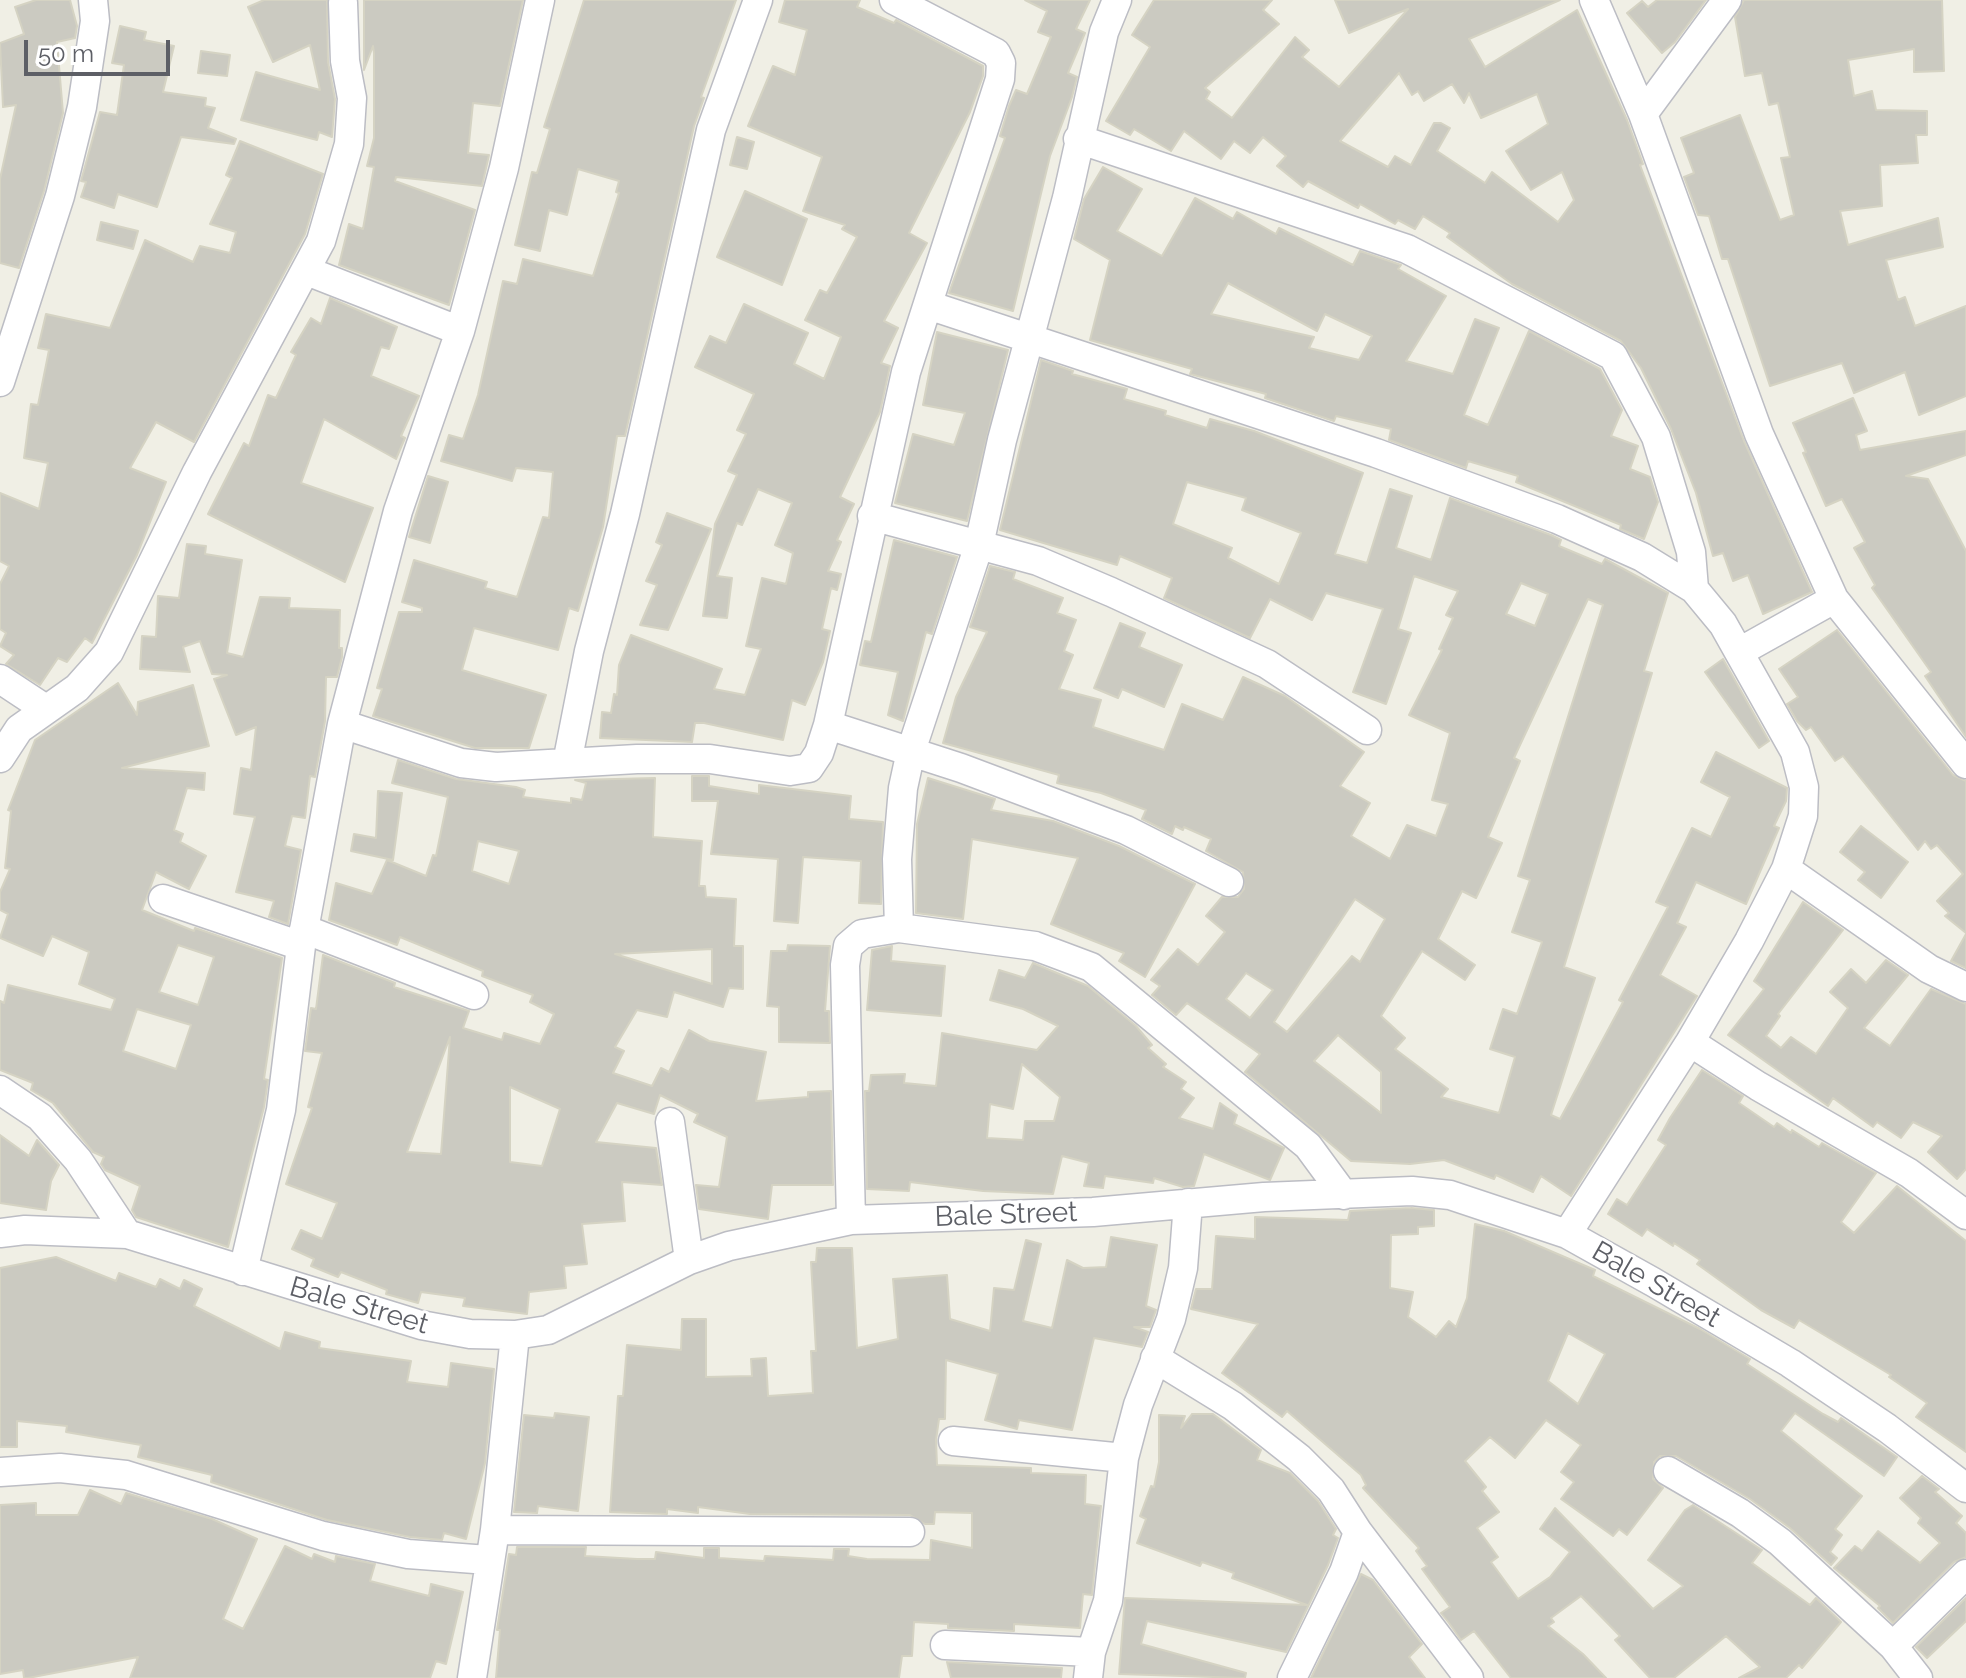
<!DOCTYPE html>
<html>
<head>
<meta charset="utf-8">
<style>
	body { margin:0 }
	#map { position:relative; width:1966px; height:1678px; overflow:hidden; background:#f0efe5; font-family:Raleway,sans-serif }
	canvas { display:block }
	.scale { position:absolute; left:24px; top:40px; width:146px; height:36px; box-sizing:border-box; border:4px solid #5d5f66; border-top:0; padding-left:10px; font-size:24px; line-height:28px; white-space:nowrap; color:#5d5f66; -webkit-text-stroke:6px #fff; paint-order:stroke }
</style>
</head>
<body>
<div id="map">
<canvas width="1966" height="1678"></canvas>
<div class="scale">50 m</div>
</div>
<script>
const ctx = document.querySelector('canvas').getContext('2d');
ctx.lineJoin = 'round';
function paint(path, color) {
  ctx.fillStyle = color;
  ctx.fill(path, 'evenodd');
}
function poly(rows) {
  const path = new Path2D();
  for (const r of rows) {
    path.moveTo(r[0], r[1]);
    for (let i = 2; i < r.length; i += 2) path.lineTo(r[i], r[i + 1]);
  }
  return path;
}
function trace(path, color, width, dash) {
  ctx.strokeStyle = color;
  ctx.lineWidth = width;
  ctx.lineCap = dash ? 'butt' : 'round';
  ctx.setLineDash(dash || []);
  ctx.stroke(path);
}
function drawText(font, color, halo, rows, align = 'center') {
  ctx.font = font + ' Raleway,sans-serif';
  ctx.lineWidth = 6;
  ctx.setLineDash([]);
  ctx.textBaseline = 'middle';
  ctx.strokeStyle = halo;
  ctx.fillStyle = color;
  for (const [text, x, y, turn = 0] of rows) {
    ctx.save();
    ctx.translate(x, y);
    ctx.rotate((+turn || 0) * Math.PI / 180);
    ctx.textAlign = isNaN(turn) ? turn : align;
    if (halo) ctx.strokeText(text, 0, 0);
    ctx.fillText(text, 0, 0);
    ctx.restore();
  }
}
const building = poly([
	[36,0,70,0,77,26,75,38,57,42,63,113,44,191,19,268,0,263,0,179,16,105,3,107,0,43,24,34,15,7,36,0],
	[264,0,327,0,328,62,335,99,332,137,319,132,317,140,241,120,256,72,320,90,310,45,273,62,248,7,264,0],
	[364,0,523,0,500,106,473,103,468,153,489,155,482,186,396,177,395,181,475,210,449,305,339,265,349,224,363,229,374,167,367,166,374,138,374,53,373,46,364,70,364,0],
	[584,0,736,0,701,97,704,98,694,126,625,436,617,436,603,527,578,611,569,608,558,650,474,628,462,670,546,695,529,748,475,748,373,716,382,689,377,688,399,612,422,612,422,608,402,602,414,560,487,582,485,588,517,597,543,517,549,518,553,472,516,468,512,481,441,461,449,435,463,439,478,395,503,281,517,284,523,259,593,276,619,193,616,192,619,181,578,169,567,215,549,210,540,251,515,245,532,172,537,173,550,129,544,127,584,0],
	[785,0,860,0,857,7,894,23,896,20,983,66,983,76,970,112,909,233,927,243,884,321,898,328,881,363,890,366,880,412,840,497,854,504,837,540,841,542,828,571,841,574,837,590,831,588,822,629,830,631,823,662,805,705,792,700,783,740,704,723,695,723,692,742,600,738,602,712,611,713,614,694,617,695,619,665,631,635,722,669,714,689,745,695,761,649,746,646,762,578,786,584,793,553,775,545,792,503,758,489,742,525,737,523,717,576,732,578,727,618,703,616,715,524,737,475,728,471,746,434,737,430,754,394,695,367,710,336,726,343,744,304,808,333,794,364,824,379,841,337,805,320,820,290,827,293,857,237,842,229,845,225,803,211,822,157,748,126,773,66,795,75,807,30,779,22,785,0],
	[1025,0,1090,0,1076,29,1085,33,1068,73,1077,77,1072,97,1050,156,1013,311,949,293,1005,138,1000,136,1009,106,1016,90,1027,94,1051,37,1038,32,1047,11,1025,0],
	[1154,0,1272,0,1263,10,1279,24,1205,88,1210,92,1206,99,1232,118,1295,37,1309,50,1302,57,1339,87,1408,9,1349,33,1335,0,1560,0,1469,39,1485,67,1577,10,1627,120,1643,164,1640,165,1744,441,1812,592,1763,614,1748,575,1733,581,1723,553,1713,556,1696,493,1671,429,1641,368,1621,341,1512,284,1447,237,1450,233,1423,216,1415,229,1398,220,1395,224,1360,204,1358,208,1308,181,1303,187,1277,166,1286,156,1263,137,1250,153,1234,141,1221,159,1184,131,1171,151,1134,129,1130,135,1106,121,1150,47,1132,35,1154,0],
	[1399,73,1412,95,1418,91,1424,101,1452,84,1464,103,1469,93,1481,118,1537,94,1548,124,1506,151,1531,190,1562,172,1574,200,1558,222,1492,172,1485,183,1437,151,1450,128,1441,123,1434,123,1411,165,1395,156,1388,167,1340,141,1399,73],
	[1657,0,1706,0,1675,42,1662,53,1627,13,1642,1,1648,7,1657,0],
	[1744,0,1942,0,1944,71,1914,72,1914,49,1848,60,1854,96,1872,91,1876,110,1927,111,1927,135,1916,135,1918,163,1880,165,1882,206,1840,211,1848,245,1938,218,1943,247,1886,260,1898,300,1905,297,1915,326,1966,306,1966,396,1919,415,1905,372,1854,393,1842,363,1770,386,1728,259,1722,259,1709,216,1698,215,1684,177,1694,173,1681,138,1740,115,1780,220,1794,215,1781,158,1790,157,1778,103,1769,105,1762,73,1745,76,1735,17,1744,0],
	[120,26,146,32,144,40,174,46,163,92,206,98,205,106,215,108,208,128,236,139,234,144,181,137,157,207,118,194,114,208,81,197,86,182,81,181,100,112,117,115,124,65,112,63,120,26],
	[201,51,230,55,227,76,198,73,201,51],
	[737,137,754,142,747,169,730,165,737,137],
	[240,141,323,174,305,234,194,442,156,422,130,468,166,482,137,555,92,643,85,638,67,662,58,658,40,685,6,664,14,655,0,646,6,633,0,629,0,584,9,566,0,561,0,493,39,509,48,463,24,458,31,404,38,405,49,350,38,348,46,314,110,328,145,240,193,262,200,246,230,253,236,232,210,224,232,178,226,175,240,141],
	[1103,167,1142,189,1117,231,1162,256,1195,198,1233,219,1237,212,1276,234,1279,228,1353,265,1360,251,1401,265,1398,269,1446,296,1406,361,1453,374,1475,319,1499,328,1464,415,1488,425,1529,331,1600,369,1622,410,1611,436,1638,446,1630,469,1650,477,1658,502,1644,539,1620,529,1621,525,1516,482,1518,476,1468,461,1466,468,1389,440,1391,429,1336,416,1334,421,1265,398,1266,394,1190,374,1192,369,1090,340,1110,260,1074,239,1084,199,1103,167],
	[1228,283,1317,331,1325,314,1372,336,1359,360,1309,348,1314,337,1211,314,1228,283],
	[745,191,807,219,782,285,717,257,745,191],
	[101,222,138,231,133,249,97,240,101,222],
	[330,298,397,327,389,349,381,347,371,376,419,396,401,436,405,438,396,459,324,419,301,483,373,508,345,582,208,514,244,443,249,446,268,395,276,398,296,355,291,352,311,318,321,324,330,298],
	[937,332,1008,350,967,521,895,503,913,434,954,445,965,413,923,405,937,332],
	[1041,360,1073,371,1072,374,1127,389,1124,399,1166,411,1165,415,1207,428,1210,419,1254,431,1363,473,1335,554,1367,563,1390,489,1412,496,1396,548,1431,560,1450,498,1551,535,1561,540,1559,546,1602,564,1605,559,1668,593,1644,671,1652,673,1564,967,1595,978,1551,1115,1560,1119,1623,1002,1619,1000,1668,907,1656,902,1692,828,1711,837,1730,797,1701,782,1716,752,1787,788,1786,801,1774,826,1779,828,1746,904,1696,882,1677,923,1686,927,1660,975,1697,996,1571,1196,1541,1176,1533,1192,1496,1175,1494,1179,1444,1160,1410,1164,1351,1161,1245,1072,1260,1054,1187,1003,1176,1015,1152,995,1160,986,1151,980,1178,949,1198,965,1225,932,1206,916,1222,897,1238,897,1244,889,1243,872,1206,851,1211,839,1184,827,1183,830,1175,826,1172,834,1142,819,1146,810,1101,793,1057,783,1059,775,943,743,956,697,987,632,970,627,990,566,1015,572,1013,579,1063,598,1057,613,1076,620,1064,651,1073,655,1059,689,1101,700,1093,727,1164,750,1182,704,1223,720,1243,677,1285,696,1364,752,1340,786,1370,803,1351,836,1390,859,1407,825,1436,836,1448,804,1432,800,1450,733,1409,715,1442,650,1439,649,1453,618,1446,615,1458,591,1414,576,1398,629,1411,633,1386,704,1353,692,1383,609,1326,593,1312,620,1270,599,1250,638,1164,598,1172,578,1120,556,1117,565,1000,530,1041,360],
	[1187,482,1246,498,1242,510,1301,533,1279,584,1228,558,1232,548,1173,524,1187,482],
	[1521,583,1548,594,1535,626,1506,614,1521,583],
	[1588,599,1603,605,1518,876,1530,880,1512,932,1542,942,1517,1014,1503,1009,1490,1049,1515,1057,1499,1113,1441,1097,1448,1089,1395,1049,1405,1038,1381,1016,1422,951,1465,980,1475,965,1438,939,1462,891,1476,898,1502,843,1488,837,1520,761,1514,758,1588,599],
	[1355,899,1385,919,1360,962,1352,956,1287,1032,1274,1022,1355,899],
	[1246,973,1273,990,1250,1018,1226,999,1246,973],
	[1338,1035,1381,1072,1381,1113,1314,1061,1338,1035],
	[1853,398,1867,431,1856,435,1860,450,1966,431,1966,455,1906,476,1928,479,1966,551,1966,737,1925,676,1931,672,1872,588,1875,585,1854,548,1865,542,1842,499,1826,506,1803,453,1806,452,1793,423,1853,398],
	[428,476,448,482,430,543,409,537,428,476],
	[667,513,711,529,668,630,640,625,657,585,646,581,662,545,656,542,667,513],
	[894,540,957,557,932,634,926,632,903,721,888,715,898,672,860,665,865,641,871,642,894,540],
	[187,544,206,546,205,554,242,560,227,653,243,657,260,597,290,598,289,608,340,610,339,648,342,648,342,657,337,677,326,677,325,721,315,777,310,776,305,818,292,816,285,846,301,850,288,924,269,917,274,901,236,892,255,817,234,814,241,768,251,770,256,727,236,735,214,679,227,675,212,674,200,641,183,647,190,672,140,669,142,636,156,637,158,596,179,598,187,544],
	[1120,623,1145,633,1139,647,1182,665,1164,707,1122,689,1118,698,1094,688,1120,623],
	[1837,630,1953,775,1966,781,1966,933,1945,916,1949,913,1937,901,1963,874,1937,845,1931,849,1925,841,1918,850,1843,756,1835,761,1811,727,1806,730,1797,721,1787,704,1798,697,1779,669,1837,630],
	[1723,659,1769,741,1759,748,1705,672,1723,659],
	[118,683,137,715,138,702,193,685,209,746,122,768,205,773,204,790,187,788,174,830,183,834,180,842,206,856,189,889,156,872,142,910,194,931,195,928,282,958,264,1079,268,1080,264,1107,228,1247,136,1217,132,1210,140,1186,105,1170,101,1164,104,1157,93,1152,53,1103,31,1090,33,1083,0,1070,0,1001,4,1003,8,985,111,1010,115,999,79,984,89,952,52,936,43,956,0,938,8,914,0,910,0,892,10,869,5,868,11,811,8,810,35,740,118,683],
	[178,945,214,957,198,1005,159,992,178,945],
	[137,1009,191,1025,176,1069,123,1051,137,1009],
	[398,760,456,779,516,787,525,790,523,797,571,803,571,798,582,800,586,783,575,780,655,778,653,837,702,841,699,886,705,886,706,897,736,899,734,946,743,946,743,989,729,988,723,1007,674,992,667,1017,637,1010,615,1047,624,1051,613,1073,652,1086,661,1068,669,1072,689,1030,709,1041,766,1052,756,1101,808,1097,808,1092,831,1091,833,1185,772,1185,768,1219,699,1209,696,1185,719,1187,727,1137,694,1122,698,1114,660,1095,654,1114,617,1103,596,1142,656,1148,662,1185,622,1182,625,1221,582,1224,587,1264,564,1266,566,1288,529,1292,527,1314,463,1306,465,1298,421,1292,418,1303,386,1294,387,1290,341,1272,338,1277,311,1266,314,1259,292,1249,301,1230,322,1239,337,1203,286,1184,312,1108,308,1107,322,1053,305,1051,311,1008,316,1009,323,955,395,983,394,987,469,1011,463,1028,502,1040,504,1033,540,1044,554,1014,530,1002,533,995,482,976,483,971,400,937,397,945,329,920,336,883,372,894,387,860,426,876,433,855,436,856,448,797,392,783,398,760],
	[478,841,519,851,509,884,472,871,478,841],
	[712,949,712,984,615,954,712,949],
	[450,1037,441,1154,407,1152,450,1037],
	[510,1087,560,1109,542,1166,510,1162,510,1087],
	[692,776,709,776,709,786,759,794,759,785,851,796,849,819,883,822,881,904,859,903,861,861,803,857,798,923,774,921,778,859,711,854,718,801,692,801,692,776],
	[928,778,995,799,991,810,1053,821,1119,846,1195,884,1145,977,1119,961,1124,953,1051,924,1078,858,972,839,963,919,916,913,917,824,928,778],
	[378,791,402,793,393,860,351,851,354,834,376,838,378,791],
	[1861,826,1908,862,1881,898,1858,880,1865,872,1840,852,1861,826],
	[1803,902,1843,930,1778,1014,1780,1016,1766,1036,1781,1048,1791,1037,1816,1054,1848,1008,1830,992,1851,969,1866,983,1886,960,1908,975,1864,1028,1890,1046,1931,989,1966,1004,1966,1169,1957,1179,1928,1152,1942,1136,1913,1122,1901,1138,1877,1122,1873,1127,1833,1098,1828,1106,1728,1035,1764,989,1754,981,1803,902],
	[1966,934,1966,968,1951,961,1966,934],
	[788,945,830,946,825,1011,829,1011,830,1043,779,1042,779,1007,767,1006,771,951,787,951,788,945],
	[892,946,891,961,945,966,941,1016,867,1010,872,950,892,946],
	[1033,963,1088,986,1136,1026,1152,1045,1148,1048,1166,1064,1163,1067,1186,1082,1181,1089,1194,1098,1179,1118,1213,1129,1220,1103,1237,1115,1234,1124,1284,1148,1270,1180,1204,1154,1194,1186,1183,1187,1154,1178,1153,1183,1105,1176,1103,1188,1084,1186,1089,1163,1062,1156,1053,1194,983,1191,910,1182,909,1191,867,1189,865,1091,869,1091,871,1075,905,1074,904,1083,936,1086,942,1033,1037,1050,1058,1026,1023,1009,990,1000,999,970,1025,978,1033,963],
	[1022,1064,1060,1097,1054,1121,1025,1121,1023,1140,987,1138,990,1104,1013,1109,1022,1064],
	[1702,1070,1743,1096,1739,1103,1774,1127,1777,1123,1791,1133,1792,1130,1819,1147,1822,1143,1876,1173,1841,1222,1854,1233,1897,1186,1966,1241,1966,1452,1916,1417,1927,1403,1889,1377,1891,1375,1799,1320,1794,1328,1761,1310,1697,1264,1700,1260,1674,1243,1673,1246,1647,1229,1642,1236,1608,1214,1617,1199,1627,1205,1666,1145,1658,1140,1670,1118,1702,1070],
	[0,1135,29,1156,37,1140,59,1165,51,1181,46,1210,0,1203,0,1135],
	[1411,1208,1434,1210,1434,1226,1418,1227,1418,1234,1391,1235,1390,1288,1413,1292,1408,1317,1436,1337,1449,1321,1456,1327,1467,1298,1475,1224,1504,1231,1595,1270,1593,1276,1700,1329,1750,1359,1747,1364,1823,1414,1838,1422,1841,1418,1897,1457,1884,1476,1795,1413,1781,1431,1862,1496,1835,1529,1842,1535,1830,1552,1837,1558,1831,1565,1790,1528,1750,1499,1676,1456,1660,1456,1654,1462,1653,1479,1663,1488,1627,1535,1619,1529,1613,1536,1561,1499,1574,1482,1561,1472,1581,1445,1546,1420,1515,1458,1490,1437,1465,1461,1486,1487,1482,1491,1499,1512,1477,1528,1498,1557,1491,1562,1518,1599,1550,1577,1570,1552,1540,1529,1555,1508,1653,1609,1683,1586,1648,1560,1685,1510,1693,1505,1762,1550,1752,1563,1810,1605,1816,1598,1841,1622,1802,1668,1799,1665,1786,1678,1739,1678,1760,1667,1726,1636,1674,1678,1650,1678,1615,1640,1620,1636,1581,1596,1551,1618,1554,1622,1548,1626,1583,1654,1606,1678,1511,1678,1474,1631,1461,1640,1449,1623,1441,1613,1450,1607,1422,1569,1427,1566,1416,1551,1419,1548,1363,1488,1366,1485,1361,1475,1287,1411,1282,1417,1222,1373,1258,1324,1191,1309,1196,1289,1212,1289,1216,1236,1255,1239,1255,1217,1348,1220,1350,1211,1411,1208],
	[1568,1333,1605,1354,1578,1404,1548,1381,1568,1333],
	[1111,1237,1157,1245,1146,1306,1156,1310,1150,1327,1134,1327,1148,1332,1142,1347,1094,1338,1072,1430,1019,1420,1017,1429,985,1420,998,1374,946,1360,945,1419,939,1419,936,1440,937,1465,1031,1468,1031,1473,1086,1475,1085,1504,1101,1506,1092,1595,1083,1594,1080,1628,1014,1624,1014,1631,948,1628,948,1624,914,1622,912,1656,902,1656,899,1678,496,1678,500,1630,497,1630,509,1554,516,1555,517,1547,586,1547,585,1556,637,1559,655,1559,656,1552,704,1558,704,1548,719,1548,719,1558,764,1561,765,1556,833,1560,834,1549,849,1549,848,1556,867,1559,930,1560,931,1540,972,1548,972,1513,935,1512,934,1524,925,1524,910,1515,750,1514,698,1507,698,1513,667,1509,667,1514,610,1512,618,1396,623,1396,627,1345,681,1350,682,1319,706,1319,706,1377,752,1376,751,1359,766,1358,768,1396,813,1393,811,1351,816,1351,811,1262,816,1262,817,1248,852,1248,857,1348,898,1339,893,1279,947,1275,950,1319,990,1331,994,1288,1014,1290,1026,1240,1041,1244,1023,1321,1052,1328,1067,1260,1083,1268,1106,1267,1111,1237],
	[56,1257,116,1281,119,1273,156,1287,160,1279,180,1289,184,1280,202,1289,194,1306,280,1349,285,1332,320,1342,319,1348,411,1361,407,1382,448,1387,451,1363,494,1369,485,1463,466,1539,444,1533,442,1540,410,1537,327,1520,211,1482,212,1475,138,1457,141,1445,66,1432,67,1426,17,1421,17,1447,0,1447,0,1268,56,1257],
	[555,1413,589,1417,578,1511,538,1506,537,1513,514,1512,524,1415,554,1418,555,1413],
	[1192,1414,1213,1414,1261,1450,1257,1460,1290,1473,1318,1501,1336,1529,1333,1535,1338,1538,1328,1565,1286,1652,1147,1621,1141,1644,1246,1673,1245,1678,1119,1674,1125,1598,1307,1605,1232,1578,1234,1573,1202,1562,1200,1566,1137,1543,1146,1519,1140,1516,1151,1486,1154,1487,1159,1462,1159,1415,1185,1416,1181,1428,1192,1414],
	[1922,1476,1939,1489,1935,1492,1962,1516,1956,1523,1966,1533,1966,1557,1954,1562,1893,1623,1878,1608,1880,1606,1834,1568,1855,1546,1862,1551,1878,1531,1920,1563,1940,1543,1918,1523,1921,1518,1900,1498,1922,1476],
	[90,1490,121,1504,126,1493,212,1519,257,1539,223,1619,243,1629,285,1546,312,1559,314,1554,335,1562,336,1556,375,1564,370,1581,429,1596,431,1584,463,1592,446,1664,436,1661,430,1678,130,1678,138,1657,28,1678,24,1678,23,1670,0,1674,0,1505,36,1503,36,1515,78,1515,90,1490],
	[1361,1574,1373,1580,1422,1644,1409,1657,1425,1678,1311,1678,1361,1574],
	[1966,1598,1966,1621,1927,1658,1916,1647,1966,1598],
	[947,1662,1062,1668,1061,1678,951,1678,947,1662]
]);
const minor = poly([
	[1594,0,1643,114,1759,434,1834,599,1966,764],
	[1643,114,1727,0],
	[1078,139,1407,249,1613,356,1656,437,1691,552,1694,589],
	[307,271,460,331],
	[928,305,1376,453,1557,519,1642,557,1694,589,1723,624,1795,752,1804,787,1803,816,1786,869,1749,941,1690,1042,1567,1234],
	[0,382,60,196,82,107,95,21,93,0],
	[872,516,1038,561,1111,592,1267,664,1367,730],
	[1741,651,1834,599],
	[0,679,44,708],
	[342,724,461,763,496,767,637,759,710,759,790,771,809,768,819,753,828,725,906,372,1000,79,1001,63,996,53,894,0],
	[828,725,961,768,1126,830,1229,882],
	[0,758,19,729,77,688,109,652,197,472,321,241,349,144,352,98,345,61,343,3],
	[567,763,589,651,625,514,711,130,758,0],
	[1786,869,1929,969,1966,987],
	[163,899,301,946],
	[899,928,897,859,903,788,911,751,979,545,1002,440,1067,198,1104,32,1117,0],
	[304,929,474,995],
	[1690,1042,1758,1086,1909,1173,1966,1215],
	[0,1090,40,1117,78,1160,127,1234],
	[670,1122,689,1260],
	[851,1220,845,965,848,946,862,934,899,928,1035,946,1091,967,1308,1146,1344,1195],
	[0,1233,25,1230,127,1234,421,1325,470,1334,515,1335,548,1330,689,1260,729,1246,851,1220,1093,1212,1264,1197,1412,1191,1450,1195,1567,1234,1653,1282,1790,1363,1887,1428,1966,1488],
	[243,1271,281,1110,301,946,342,724,398,511,460,331,504,168,540,0],
	[1155,1358,1233,1406,1299,1458,1331,1490,1358,1532,1469,1678],
	[953,1441,1124,1458],
	[1668,1471,1740,1513,1780,1542,1893,1646,1966,1574],
	[0,1472,60,1468,126,1475,323,1536,408,1554,488,1560],
	[495,1530,910,1532],
	[945,1645,1091,1652],
	[1893,1646,1918,1678],
	[472,1678,495,1530,515,1335],
	[1088,1678,1091,1652,1108,1601,1124,1458,1138,1405,1171,1319,1183,1268,1188,1203],
	[1292,1678,1344,1572,1358,1532]
]);
const streetNames = [
	["Bale Street",1006,1215,-2],
	["Bale Street",1656,1285,30],
	["Bale Street",359,1306,16]
];
paint(building, '#cbcac1');
trace(building, '#d5d3c3', 2);
trace(minor, '#bcbdc4', 31);
trace(minor, '#fff', 28);
drawText('28px', '#5d5f66', '#fff', streetNames);
</script>
</body>
</html>
